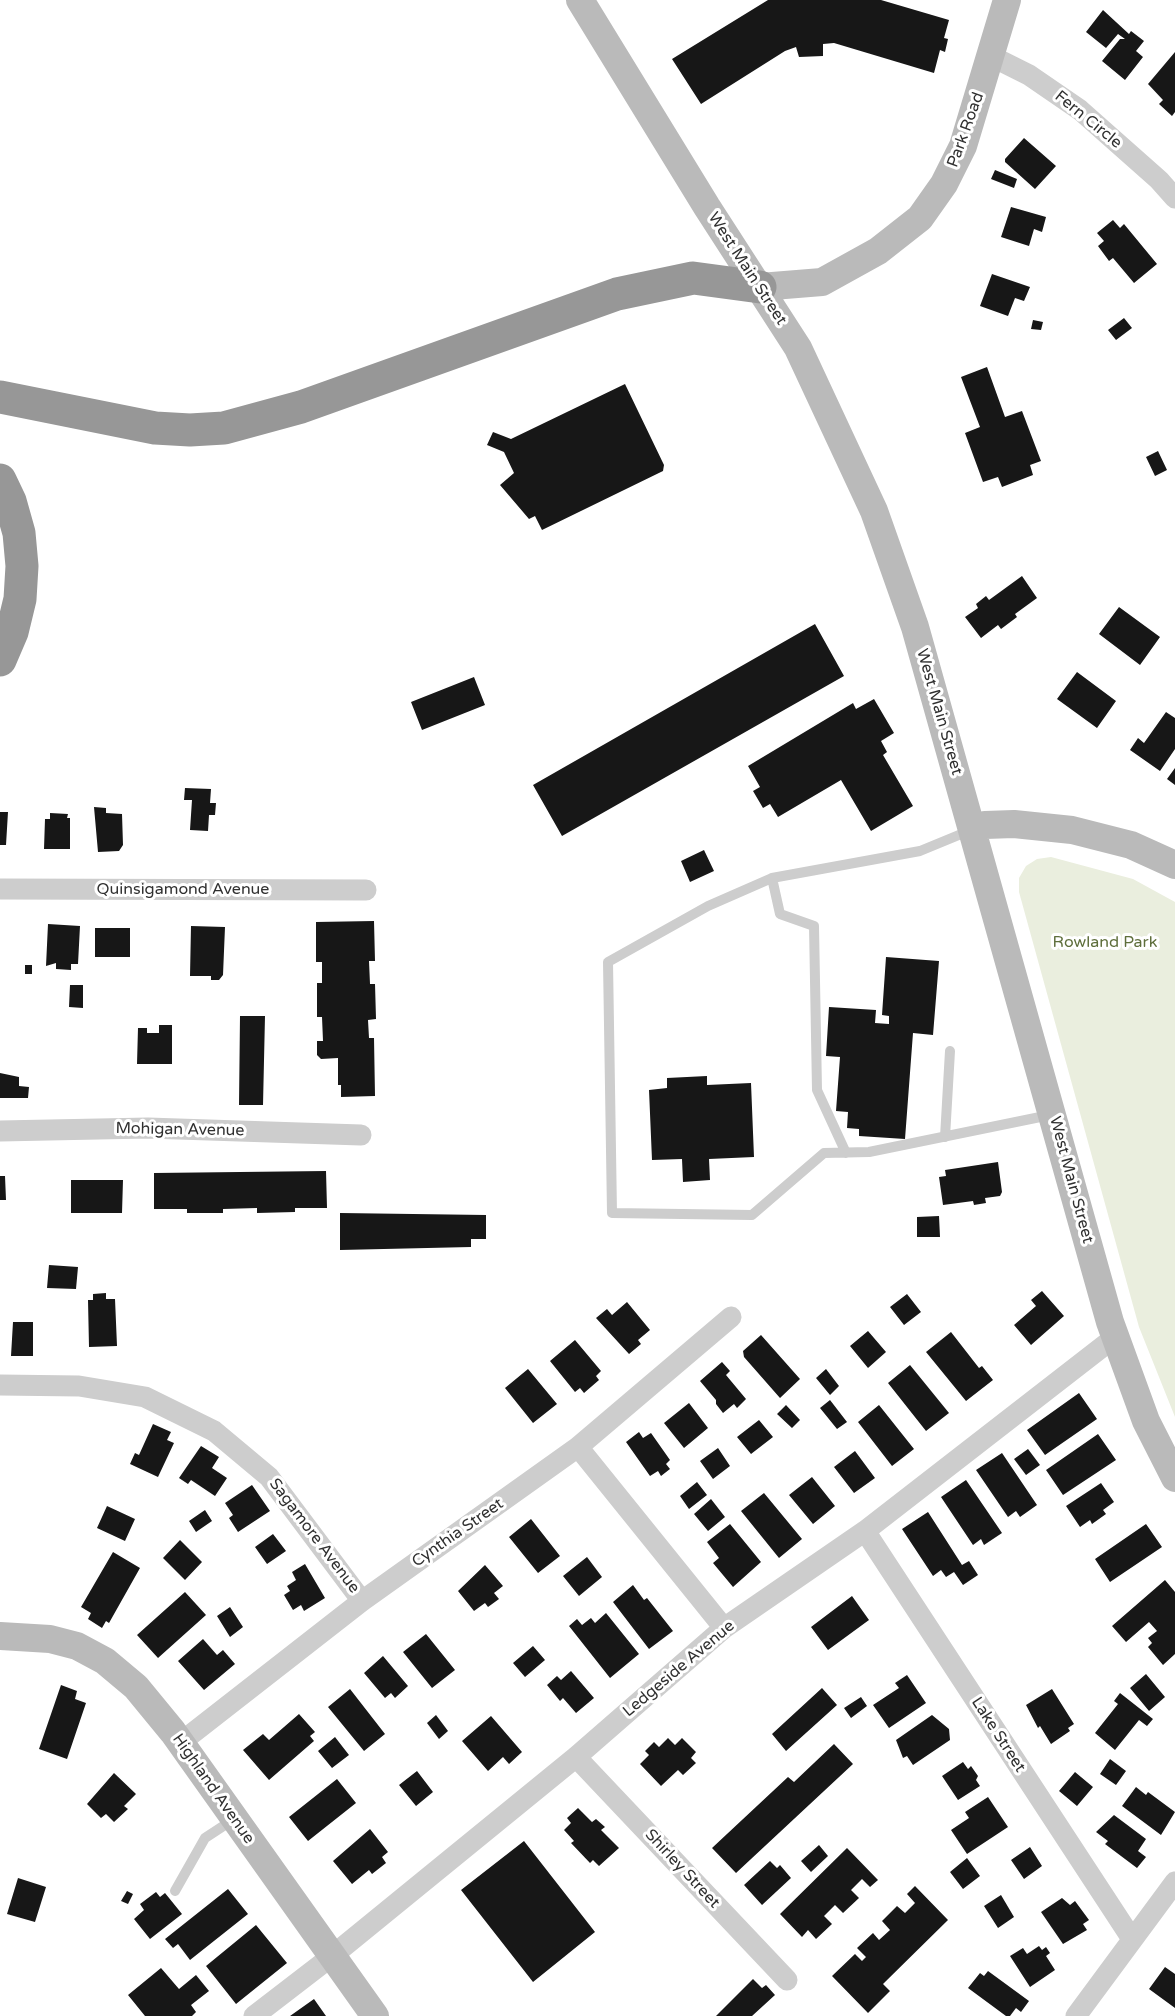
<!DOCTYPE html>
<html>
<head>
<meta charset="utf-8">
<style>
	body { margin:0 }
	canvas { display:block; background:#fff }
</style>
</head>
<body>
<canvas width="1175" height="2016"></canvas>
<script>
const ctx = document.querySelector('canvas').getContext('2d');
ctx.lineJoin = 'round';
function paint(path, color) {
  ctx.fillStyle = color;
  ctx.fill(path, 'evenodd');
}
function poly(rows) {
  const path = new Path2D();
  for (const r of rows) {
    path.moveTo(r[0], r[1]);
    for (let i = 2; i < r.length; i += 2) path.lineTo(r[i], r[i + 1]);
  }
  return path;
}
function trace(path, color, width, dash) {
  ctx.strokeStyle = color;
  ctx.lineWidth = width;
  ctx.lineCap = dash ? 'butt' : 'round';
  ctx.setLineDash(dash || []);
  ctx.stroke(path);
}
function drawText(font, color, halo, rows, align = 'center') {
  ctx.font = font + ' "Varela Round",sans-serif';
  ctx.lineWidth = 6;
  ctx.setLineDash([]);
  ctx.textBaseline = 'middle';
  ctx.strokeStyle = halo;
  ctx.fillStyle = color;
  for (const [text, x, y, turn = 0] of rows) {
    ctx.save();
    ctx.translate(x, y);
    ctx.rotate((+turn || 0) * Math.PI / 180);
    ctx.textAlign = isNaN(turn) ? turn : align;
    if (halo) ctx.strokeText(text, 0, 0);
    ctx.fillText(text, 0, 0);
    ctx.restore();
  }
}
const green = poly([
	[1051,857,1133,879,1175,902,1175,1417,1139,1327,1019,892,1019,878,1026,866,1037,859]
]);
const building = poly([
	[768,0,881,0,949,20,944,38,948,39,945,52,940,50,934,73,834,43,823,44,823,56,799,57,796,47,785,51,701,104,672,59],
	[1103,10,1129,34,1131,31,1144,41,1136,51,1143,57,1125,80,1102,61,1120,39,1125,39,1118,34,1106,48,1086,32],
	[1175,52,1175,112,1172,116,1159,104,1163,100,1148,84],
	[1024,138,1056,166,1035,189,1005,162,1005,159],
	[995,170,1017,179,1014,188,991,179],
	[1011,207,1046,217,1042,232,1034,229,1029,246,1001,237],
	[1113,220,1120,228,1124,224,1157,264,1134,283,1113,258,1109,261,1098,246,1104,241,1097,233],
	[992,274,1030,287,1024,301,1015,298,1008,316,980,306],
	[1124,318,1132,328,1116,340,1108,330],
	[1033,320,1043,322,1041,330,1031,329],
	[987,367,1005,417,1022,411,1041,461,1030,465,1033,475,1002,487,998,477,983,482,965,433,980,427,961,377],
	[625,384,664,465,663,471,542,530,535,516,529,519,500,485,514,473,504,452,487,445,493,432,511,439],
	[1158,451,1167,470,1155,476,1146,457],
	[1022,576,1037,598,1015,614,1017,617,1001,629,998,625,981,638,965,617,978,608,976,604,986,596,989,600],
	[1119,607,1160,637,1140,665,1099,634],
	[815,624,844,676,562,836,533,785],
	[1077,672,1116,701,1097,728,1057,699],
	[474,677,485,705,422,730,411,702],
	[874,699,894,733,881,741,887,752,883,755,913,806,871,831,841,780,778,817,770,804,763,808,753,791,760,787,748,766,853,703,856,709],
	[1166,712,1175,718,1175,749,1160,771,1130,750,1138,738,1144,743],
	[1175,768,1175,785,1167,779],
	[185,788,211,789,210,803,216,803,215,815,209,815,208,831,190,830,192,800,184,800],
	[94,807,106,808,106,813,122,814,123,845,119,851,98,852],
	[0,812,8,812,6,845,0,845],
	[50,813,68,814,67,818,70,818,70,849,44,849,45,819,50,819],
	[704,850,714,871,690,882,681,861],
	[374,921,375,961,369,961,370,984,375,984,376,1019,368,1020,369,1038,374,1038,375,1096,341,1097,341,1085,338,1085,338,1058,321,1059,317,1055,317,1041,323,1041,322,1017,317,1017,317,983,322,983,322,962,316,962,316,922],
	[48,924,80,926,78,964,71,964,71,970,56,969,56,963,46,966],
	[191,926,225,927,223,975,219,980,211,980,211,976,190,976],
	[95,928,130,928,130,957,95,957],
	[886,957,939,961,933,1035,913,1033,905,1139,859,1136,859,1129,847,1128,848,1112,836,1111,840,1057,826,1056,829,1007,876,1010,875,1023,889,1024,889,1016,882,1015],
	[25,965,32,965,32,974,25,974],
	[70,985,83,985,83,1008,69,1007],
	[240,1016,265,1016,263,1105,239,1105],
	[159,1025,172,1025,172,1064,137,1064,138,1028,147,1028,147,1033,159,1033],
	[0,1073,19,1077,19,1086,29,1087,28,1098,0,1098],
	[707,1076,707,1085,751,1083,754,1157,709,1159,710,1180,683,1182,682,1159,652,1160,649,1090,667,1088,667,1078],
	[998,1162,1002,1192,1000,1196,985,1198,986,1203,974,1205,973,1201,943,1205,939,1177,946,1176,945,1170],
	[326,1171,327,1208,295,1208,295,1212,257,1213,257,1208,223,1209,223,1213,187,1213,187,1209,154,1209,154,1173],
	[0,1176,5,1176,6,1200,0,1200],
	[71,1180,123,1180,122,1213,71,1213],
	[340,1213,486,1215,486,1239,471,1239,471,1247,340,1250],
	[939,1216,940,1237,917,1237,917,1217],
	[49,1265,78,1267,76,1289,47,1288],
	[1042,1291,1064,1316,1031,1345,1014,1325,1036,1306,1031,1300],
	[106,1293,106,1299,115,1299,117,1346,89,1347,88,1300,93,1300,93,1294],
	[907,1294,921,1312,904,1325,890,1307],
	[627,1302,650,1330,638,1340,641,1344,629,1354,596,1318,607,1309,612,1315],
	[13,1322,33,1322,33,1356,11,1356],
	[868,1331,886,1352,868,1368,850,1346],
	[951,1332,979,1368,982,1366,993,1380,966,1401,926,1352],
	[761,1335,800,1379,780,1398,744,1357,743,1351],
	[575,1340,601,1371,596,1376,599,1380,584,1393,580,1388,575,1392,550,1361],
	[722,1362,730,1371,726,1375,746,1399,737,1408,734,1404,723,1413,716,1404,716,1400,700,1381],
	[910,1365,949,1413,926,1431,888,1383],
	[528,1369,557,1404,533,1423,505,1388],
	[826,1369,839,1386,830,1395,816,1378],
	[1079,1393,1097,1419,1045,1455,1027,1430],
	[830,1400,847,1422,837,1429,820,1408],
	[689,1403,708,1428,684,1448,664,1423],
	[786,1405,800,1420,792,1428,777,1414],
	[879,1405,914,1449,892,1466,858,1422],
	[759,1420,773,1437,751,1454,737,1437],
	[153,1424,171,1432,167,1440,174,1443,158,1477,130,1464,135,1453,139,1455],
	[639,1432,643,1438,651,1433,670,1460,666,1464,670,1469,661,1476,658,1471,650,1476,626,1442],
	[1098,1434,1116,1460,1063,1495,1046,1470],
	[201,1446,219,1457,212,1468,227,1478,215,1496,191,1480,188,1484,179,1478],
	[718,1448,730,1466,713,1479,700,1461],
	[1028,1449,1040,1465,1026,1475,1014,1459],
	[855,1451,875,1478,854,1493,834,1467],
	[1002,1453,1037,1505,1020,1517,1016,1511,1008,1517,976,1470],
	[812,1477,835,1506,813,1524,789,1495],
	[966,1480,1002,1533,984,1545,981,1539,973,1545,941,1497],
	[697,1482,707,1495,689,1509,680,1496],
	[1101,1483,1114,1502,1103,1510,1106,1514,1092,1524,1090,1520,1080,1527,1066,1506],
	[252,1485,270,1511,238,1532,229,1518,233,1515,225,1503],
	[764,1493,802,1539,779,1558,741,1511],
	[711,1499,725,1517,708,1531,694,1514],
	[107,1506,135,1519,125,1541,97,1528],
	[205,1510,212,1521,196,1532,189,1521],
	[928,1512,962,1565,969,1561,978,1575,963,1585,954,1572,946,1577,941,1570,933,1576,902,1529],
	[531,1519,560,1556,538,1573,509,1537],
	[730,1524,761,1562,733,1587,713,1563,719,1558,707,1542],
	[1146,1524,1162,1547,1110,1582,1095,1559],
	[273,1534,286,1551,267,1564,255,1547],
	[180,1540,202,1562,185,1580,163,1558],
	[113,1552,140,1568,109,1623,106,1621,102,1628,88,1619,91,1613,81,1607],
	[587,1557,602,1577,579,1596,563,1576],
	[305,1564,325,1598,304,1611,301,1605,293,1610,284,1595,290,1591,287,1586,296,1580,292,1572],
	[485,1565,503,1586,494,1593,499,1599,488,1607,485,1603,474,1611,458,1591],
	[1165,1580,1175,1592,1175,1654,1163,1665,1148,1647,1152,1643,1148,1638,1157,1631,1149,1622,1126,1642,1112,1626],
	[633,1585,644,1600,647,1598,673,1631,649,1649,613,1602],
	[185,1592,206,1615,158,1658,137,1635],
	[852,1596,869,1620,828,1650,811,1627],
	[230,1607,243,1627,230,1637,217,1616],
	[606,1613,639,1654,610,1678,569,1626,577,1619,582,1625,591,1618,595,1623],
	[426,1634,455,1670,432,1688,403,1652],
	[203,1639,217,1655,223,1650,235,1664,204,1690,178,1661],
	[533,1646,545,1660,525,1677,513,1663],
	[383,1656,408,1686,395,1698,391,1693,385,1698,364,1673],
	[571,1671,594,1698,576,1713,563,1698,560,1701,547,1685,557,1676,561,1680],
	[1146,1674,1165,1697,1149,1711,1130,1688],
	[907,1675,926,1703,889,1728,873,1705,899,1688,895,1683],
	[61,1685,77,1691,75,1699,86,1703,67,1759,39,1749],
	[822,1688,837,1705,786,1751,772,1734],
	[350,1689,385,1734,364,1751,328,1707],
	[1052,1689,1074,1724,1068,1728,1070,1731,1051,1744,1040,1726,1038,1728,1026,1705],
	[1120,1693,1153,1719,1147,1726,1139,1720,1115,1750,1095,1733,1118,1704,1114,1701],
	[861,1697,867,1706,851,1718,844,1708],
	[299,1714,315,1732,310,1736,314,1741,269,1780,243,1750,263,1734,269,1740],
	[436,1715,448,1731,439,1739,427,1723],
	[932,1715,949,1729,950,1740,913,1765,907,1756,903,1758,896,1740],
	[491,1716,522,1752,509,1764,503,1757,488,1771,462,1741],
	[335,1737,349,1755,332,1768,318,1751],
	[668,1738,675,1745,682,1738,696,1752,691,1758,696,1763,683,1775,678,1770,661,1786,640,1764,649,1755,645,1751,654,1742,659,1747],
	[834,1744,853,1764,736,1873,712,1848,788,1777,794,1782],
	[1110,1759,1126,1771,1116,1785,1100,1774],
	[963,1762,968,1769,971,1766,978,1776,976,1780,980,1786,958,1800,942,1776],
	[417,1771,433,1792,416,1806,399,1785],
	[1075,1772,1093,1787,1077,1806,1059,1791],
	[114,1773,136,1794,124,1806,128,1809,114,1822,106,1814,101,1818,87,1804],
	[337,1779,356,1803,308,1841,289,1817],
	[1136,1787,1146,1795,1148,1792,1175,1812,1161,1835,1122,1806],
	[988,1797,1008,1827,967,1854,951,1830,969,1818,965,1812],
	[578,1808,592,1822,596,1819,605,1827,601,1830,619,1848,599,1866,593,1860,590,1863,571,1843,574,1841,564,1830,571,1823,567,1818],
	[1114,1815,1146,1839,1138,1851,1146,1857,1137,1868,1105,1844,1108,1841,1096,1832],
	[370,1829,388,1852,382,1857,386,1863,372,1874,369,1870,352,1884,333,1861],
	[524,1841,595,1932,533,1982,461,1890],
	[819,1845,828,1856,811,1872,801,1861],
	[1030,1847,1042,1866,1024,1879,1011,1860],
	[847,1848,878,1880,870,1887,862,1879,851,1890,859,1898,843,1913,835,1905,824,1916,832,1924,816,1939,808,1930,802,1937,780,1914],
	[967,1858,980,1876,963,1889,950,1872],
	[770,1861,777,1868,780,1865,791,1878,762,1905,744,1885],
	[18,1878,46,1887,35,1922,7,1914],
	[915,1886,948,1920,883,1984,890,1991,868,2013,832,1976,855,1954,862,1961,866,1957,857,1948,873,1933,879,1940,890,1930,882,1921,897,1906,905,1913,915,1903,907,1894],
	[228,1889,248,1914,190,1960,178,1944,173,1948,165,1939],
	[127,1891,133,1894,128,1904,121,1901],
	[156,1892,160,1897,165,1893,182,1914,150,1939,134,1919,144,1910,140,1904],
	[1001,1895,1014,1917,998,1928,984,1906],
	[1062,1898,1070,1905,1075,1901,1089,1920,1083,1924,1087,1930,1063,1944,1041,1912],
	[256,1925,287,1963,236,2004,206,1966],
	[1039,1946,1042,1950,1046,1947,1050,1953,1046,1956,1055,1970,1030,1987,1010,1956,1023,1948,1027,1954],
	[1165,1967,1175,1974,1175,2008,1149,1989],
	[161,1968,179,1989,196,1975,209,1991,191,2005,196,2012,192,2016,145,2016,128,1995],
	[988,1971,1029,2001,1021,2012,1016,2008,1010,2016,1006,2016,968,1988,980,1973,984,1976],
	[753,1979,762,1988,766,1985,775,1995,752,2016,716,2016],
	[314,1999,326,2016,290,2016]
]);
const lane = poly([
	[971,830,920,851,772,878,708,906,608,962,612,1213,752,1215,824,1153,869,1152,1050,1115],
	[772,878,780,914,814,926,817,1090,846,1153],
	[945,1137,950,1051],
	[175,1891,205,1838,234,1819]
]);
const street = poly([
	[991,56,1029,75,1080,110,1159,180,1175,198],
	[0,889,366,890],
	[0,1131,148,1128,361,1135],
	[0,1385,79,1386,145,1397,214,1431,269,1477,362,1601],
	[578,1447,724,1628],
	[865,1531,1132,1939],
	[180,1743,362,1601,578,1447,731,1317],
	[576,1757,787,1980],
	[254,2016,332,1956,576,1757,724,1628,865,1531,1115,1337],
	[1076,2016,1175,1882]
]);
const secondary = poly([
	[580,0,707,207,798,348,874,511,915,627,1110,1322,1146,1421,1175,1478],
	[760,287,822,282,878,251,920,218,944,184,963,146,1007,0],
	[972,830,985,825,1014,824,1072,830,1131,845,1175,865],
	[0,1636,50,1639,77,1646,105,1661,136,1687,173,1732,375,2016]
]);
const highway = poly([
	[0,397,155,428,190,430,224,428,301,407,617,294,693,278,760,287],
	[0,480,10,501,19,533,22,566,20,599,12,632,0,660]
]);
const streetNames = [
	["Fern Circle",1088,120,39],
	["Park Road",966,130,-70],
	["West Main Street",747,269,57],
	["West Main Street",939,712,74],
	["Quinsigamond Avenue",183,890],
	["Mohigan Avenue",180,1130,1],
	["West Main Street",1071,1180,75],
	["Cynthia Street",458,1533,-35],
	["Sagamore Avenue",314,1536,53],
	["Ledgeside Avenue",679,1669,-40],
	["Lake Street",998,1735,57],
	["Highland Avenue",213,1789,55],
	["Shirley Street",682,1869,47]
];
const parkNames = [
	["Rowland Park",1105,943]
];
paint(green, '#eaeede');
paint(building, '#171717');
trace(lane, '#cdcdcd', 10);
trace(street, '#cdcdcd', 21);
trace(secondary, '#bababa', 28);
trace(highway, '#979797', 33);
drawText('16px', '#303030', '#fff', streetNames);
drawText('16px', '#5e6e3b', '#fff', parkNames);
</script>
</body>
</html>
